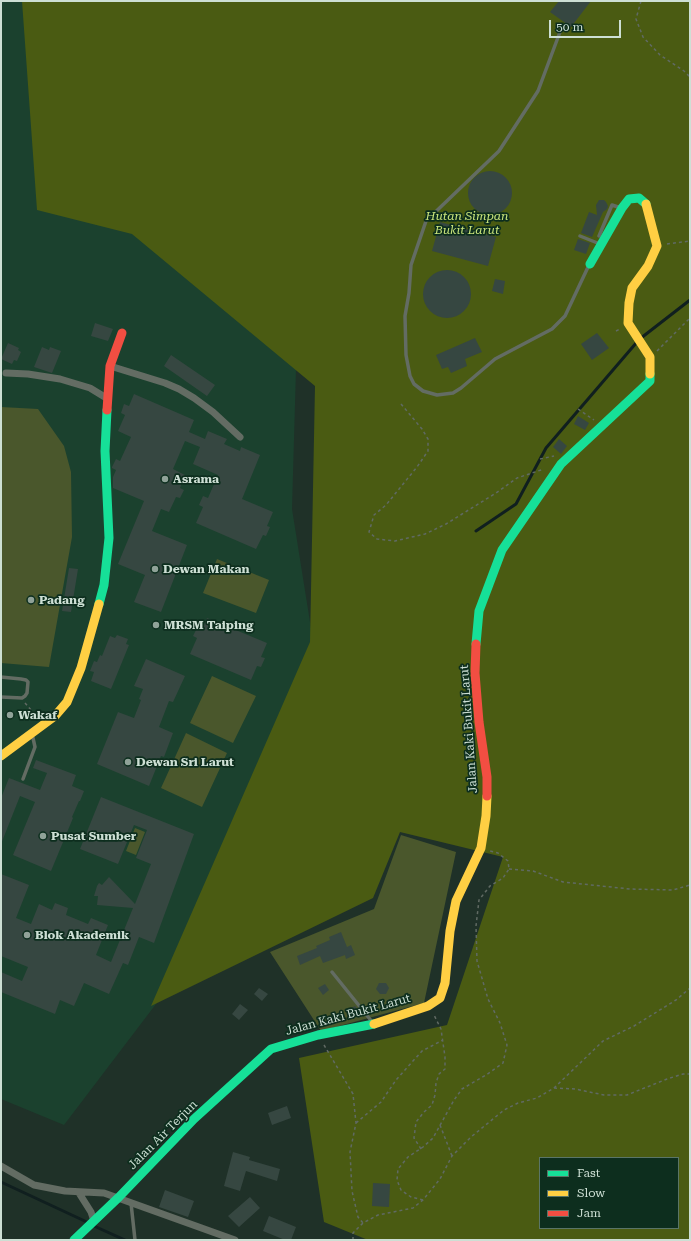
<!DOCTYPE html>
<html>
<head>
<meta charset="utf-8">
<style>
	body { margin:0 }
	#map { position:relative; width:691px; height:1241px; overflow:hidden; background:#1f3128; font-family:"Roboto Serif",serif }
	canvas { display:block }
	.frame { position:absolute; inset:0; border:2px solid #cddfd4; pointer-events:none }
	.legend { position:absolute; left:539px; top:1157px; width:140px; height:72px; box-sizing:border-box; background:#0d2e1e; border:1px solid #5a7567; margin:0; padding:5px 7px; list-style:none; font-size:12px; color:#cddfd4 }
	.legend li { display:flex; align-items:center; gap:8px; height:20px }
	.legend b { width:20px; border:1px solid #5a7567 }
	.scale { position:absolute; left:549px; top:20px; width:72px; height:18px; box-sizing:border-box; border:2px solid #cddfd4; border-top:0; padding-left:5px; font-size:12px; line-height:14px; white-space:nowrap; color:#cddfd4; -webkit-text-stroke:3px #0d2e1e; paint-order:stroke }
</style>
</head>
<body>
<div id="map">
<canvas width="691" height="1241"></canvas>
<div class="frame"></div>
<ul class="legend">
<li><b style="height:5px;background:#16e098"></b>Fast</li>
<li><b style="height:5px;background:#ffcf43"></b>Slow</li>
<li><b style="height:5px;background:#f24e42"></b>Jam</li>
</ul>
<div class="scale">50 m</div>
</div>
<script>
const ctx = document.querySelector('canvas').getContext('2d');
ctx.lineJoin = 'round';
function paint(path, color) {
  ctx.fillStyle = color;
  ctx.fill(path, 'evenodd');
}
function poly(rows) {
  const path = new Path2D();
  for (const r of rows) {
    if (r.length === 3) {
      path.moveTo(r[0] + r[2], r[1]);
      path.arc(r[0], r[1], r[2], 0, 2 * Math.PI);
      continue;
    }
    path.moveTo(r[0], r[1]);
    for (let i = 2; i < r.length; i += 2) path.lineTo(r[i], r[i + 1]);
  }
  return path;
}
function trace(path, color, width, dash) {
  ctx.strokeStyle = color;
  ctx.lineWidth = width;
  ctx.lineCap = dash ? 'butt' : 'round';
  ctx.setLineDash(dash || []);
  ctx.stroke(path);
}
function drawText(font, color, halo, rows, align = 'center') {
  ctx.font = font + ' "Roboto Serif",serif';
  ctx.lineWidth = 3.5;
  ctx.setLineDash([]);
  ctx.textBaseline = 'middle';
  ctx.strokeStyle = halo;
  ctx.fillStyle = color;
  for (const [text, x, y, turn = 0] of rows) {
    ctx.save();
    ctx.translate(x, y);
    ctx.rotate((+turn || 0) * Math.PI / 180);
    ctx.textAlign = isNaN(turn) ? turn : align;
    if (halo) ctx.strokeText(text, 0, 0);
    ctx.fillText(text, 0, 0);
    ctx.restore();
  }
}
const built = poly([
	[1,1,293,1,306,19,292,509,329,741,194,954,64,1125,1,1099]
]);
const green = poly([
	[1,407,38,409,64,446,71,472,72,537,49,667,1,663],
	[217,559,269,580,256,613,203,593],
	[212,676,256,696,233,743,190,723],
	[186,733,227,753,202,807,161,788],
	[135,828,145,832,136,855,126,851],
	[401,835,456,852,424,1003,321,1031,270,952,374,909]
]);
const forest = poly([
	[22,1,690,1,690,1240,368,1240,324,1222,299,1058,447,1025,503,857,400,832,373,898,151,1006,310,642,315,386,132,234,37,210],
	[540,1158,678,1158,678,1228,540,1228]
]);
const stream = poly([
	[641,338,690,300],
	[476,531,516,504,546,448,637,342],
	[1,1182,89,1223],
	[94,1226,125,1240]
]);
const building = poly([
	[559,1,591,1,571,27,550,12],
	[490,193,22],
	[599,200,604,200,606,202,608,206,607,209,603,212,592,237,581,233,589,212,597,215,596,205],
	[440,222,496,237,488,266,432,251],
	[578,239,590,243,586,254,574,250],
	[447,294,24],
	[495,279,505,281,503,294,492,291],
	[95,323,113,329,108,341,91,336],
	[597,333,609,348,592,360,581,344],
	[475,338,482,352,465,359,467,366,451,373,448,367,442,369,436,355],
	[8,343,19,348,18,350,21,352,17,361,14,360,12,364,1,359],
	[42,347,49,350,50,347,61,351,52,373,34,367],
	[171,355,215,385,207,396,164,366],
	[134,394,194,420,189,432,205,439,208,431,227,439,224,444,240,451,241,447,260,455,242,499,273,512,267,526,270,527,266,536,263,535,256,549,196,523,203,507,199,505,203,496,208,498,218,475,193,464,200,447,185,441,173,469,185,475,180,488,184,490,180,498,176,497,169,512,161,509,152,531,187,545,161,612,134,602,145,575,118,564,144,501,113,488,113,477,116,470,112,468,112,467,116,459,120,461,131,437,118,431,125,415,121,413,124,404,129,406],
	[578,416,589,423,585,430,574,424],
	[559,439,567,446,561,454,553,447],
	[69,568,78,569,71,612,62,611],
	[207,618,267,643,261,657,265,658,261,667,257,666,251,680,190,654,197,638,193,636,197,628,202,630],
	[117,635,128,639,126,644,129,645,111,689,91,681,94,672,90,671,94,661,97,662,100,655,102,656,110,636,115,638],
	[146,659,185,676,173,702,169,701,159,727,173,733,164,757,161,756,149,786,97,764,118,712,134,718,141,700,139,699,143,689,134,686],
	[36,760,76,775,72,786,84,791,80,801,79,801,72,817,73,818,51,871,13,855,35,802,20,796,1,844,1,798,9,778,40,790,47,773,33,768],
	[101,797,194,834,154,943,139,937,128,965,123,963,109,994,84,983,74,1006,60,1000,55,1014,1,992,1,972,22,981,28,967,1,956,1,874,29,885,16,918,31,924,39,904,52,910,55,903,68,908,66,915,88,924,91,918,108,925,96,955,111,962,133,908,97,905,98,896,94,896,97,886,99,883,102,885,109,877,135,904,151,864,136,858,147,830,134,825,118,864,80,849],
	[341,932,347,947,351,945,355,955,346,959,345,955,323,963,320,956,300,965,297,956,317,948,316,946,330,940,329,937],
	[379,983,386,983,389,988,386,994,380,994,376,989],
	[325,984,329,990,323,995,318,988],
	[259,988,268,994,262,1001,254,994],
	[240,1004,248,1010,239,1020,232,1014],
	[355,1006,361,1014,353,1018,348,1010],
	[287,1106,291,1118,272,1125,268,1113],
	[233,1152,250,1157,249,1160,280,1169,277,1181,246,1171,240,1191,224,1186],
	[373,1183,390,1184,389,1207,372,1206],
	[165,1190,194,1201,188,1217,159,1207],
	[250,1197,260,1208,239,1227,228,1216],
	[269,1216,296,1227,291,1240,285,1240,263,1231]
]);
const path = poly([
	[641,1,636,19,643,37,660,55,684,71,690,77],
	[667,244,690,241],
	[616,331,620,329],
	[657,351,690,318],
	[401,404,422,429,428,439,428,451,417,467,386,505,374,515,369,532,377,539,395,541,425,534,446,524,496,493,517,478,544,469],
	[578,409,594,420],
	[540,459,554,456],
	[25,703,37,717],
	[509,869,533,871,563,882,630,889,673,890,690,885],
	[324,1045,353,1094,356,1123,350,1152,352,1191,358,1217,363,1223],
	[554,1088,575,1089,604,1095,627,1095,667,1079,683,1074,690,1074],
	[356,1123,381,1102,396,1080,422,1051,443,1040],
	[440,1125,452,1156],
	[421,1149,414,1138,416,1122,424,1112,432,1105,435,1095,436,1083,439,1074,445,1069,445,1057,441,1029,434,1015],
	[423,1200,411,1197,401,1190,397,1180,398,1169,408,1157,423,1147,433,1138,454,1100,462,1089,486,1075,503,1063,507,1045,500,1023,488,999,477,961,476,926,479,900,490,886,503,878,509,869,508,861,498,853,490,851],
	[353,1240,353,1233,363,1223,378,1215,413,1208,423,1200,440,1179,452,1156,471,1137,504,1110,518,1103,537,1098,554,1088,603,1041,634,1026,676,1000,690,988]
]);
const lane = poly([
	[560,32,538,91,499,151,426,221,411,265,409,293,405,316,406,355,410,376,414,384,423,391,437,395,453,393,461,388,495,359,552,329,565,316,589,265],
	[580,236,600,244],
	[599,236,612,205,621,208],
	[1,677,21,679,26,680,28,682,27,693,25,696,22,698,1,697],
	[23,779,35,747,33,738,30,736],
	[332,972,373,1023],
	[131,1203,135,1240]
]);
const street = poly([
	[110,366,165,383,179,389,194,398,213,412,240,437],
	[6,373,28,374,60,379,90,388,108,399],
	[1,1166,34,1185,65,1191,104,1193,235,1240],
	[79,1193,91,1212,94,1221]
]);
const fast = poly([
	[590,264,622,208,629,199,639,198,646,204],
	[99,604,104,585,109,538,105,451,107,410],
	[476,644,479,611,502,550,561,464,650,381,650,374],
	[74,1240,119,1197,194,1119,271,1049,318,1035,374,1024]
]);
const slow = poly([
	[646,204,657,246,648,266,632,288,629,303,628,323,650,357,650,374],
	[1,756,55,716,67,702,81,668,99,604],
	[374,1024,428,1006,440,998,445,983,450,931,456,901,481,848,486,816,487,796]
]);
const jam = poly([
	[107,410,110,366,122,333],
	[476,644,475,673,479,722,487,777,487,796]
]);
const markers = [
	[165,479,4,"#90a298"],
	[155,569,4,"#90a298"],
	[31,600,4,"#90a298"],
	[156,625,4,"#90a298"],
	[10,715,4,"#90a298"],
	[128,762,4,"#90a298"],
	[43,836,4,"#90a298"],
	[27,935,4,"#90a298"]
];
const parkNames = [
	["Hutan Simpan",467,216],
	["Bukit Larut",467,230]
];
const poiNames = [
	["Asrama",173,479],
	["Dewan Makan",163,569],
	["Padang",39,600],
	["MRSM Taiping",164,625],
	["Wakaf",18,715],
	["Dewan Sri Larut",136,762],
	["Pusat Sumber",51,836],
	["Blok Akademik",35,935]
];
const streetNames = [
	["Jalan Kaki Bukit Larut",469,729,-94],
	["Jalan Kaki Bukit Larut",348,1015,-15],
	["Jalan Air Terjun",163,1135,-45]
];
paint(built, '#1b412e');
paint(green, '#4a572c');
paint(forest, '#4a5b12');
trace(stream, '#101f1f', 3);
paint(building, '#364741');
trace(path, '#606a63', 1.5, [3, 3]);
trace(lane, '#636c63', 3.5);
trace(street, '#636c63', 7);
trace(fast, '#16e098', 9);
trace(slow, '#ffcf43', 9);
trace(jam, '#f24e42', 9);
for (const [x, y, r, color] of markers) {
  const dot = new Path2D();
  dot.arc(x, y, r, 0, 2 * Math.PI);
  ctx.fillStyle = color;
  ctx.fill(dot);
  trace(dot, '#0d2e1e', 1.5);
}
drawText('italic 12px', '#cae57c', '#0d2e1e', parkNames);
drawText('bold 12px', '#cddfd4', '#0d2e1e', poiNames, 'left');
drawText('12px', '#cddfd4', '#0d2e1e', streetNames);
</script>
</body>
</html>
